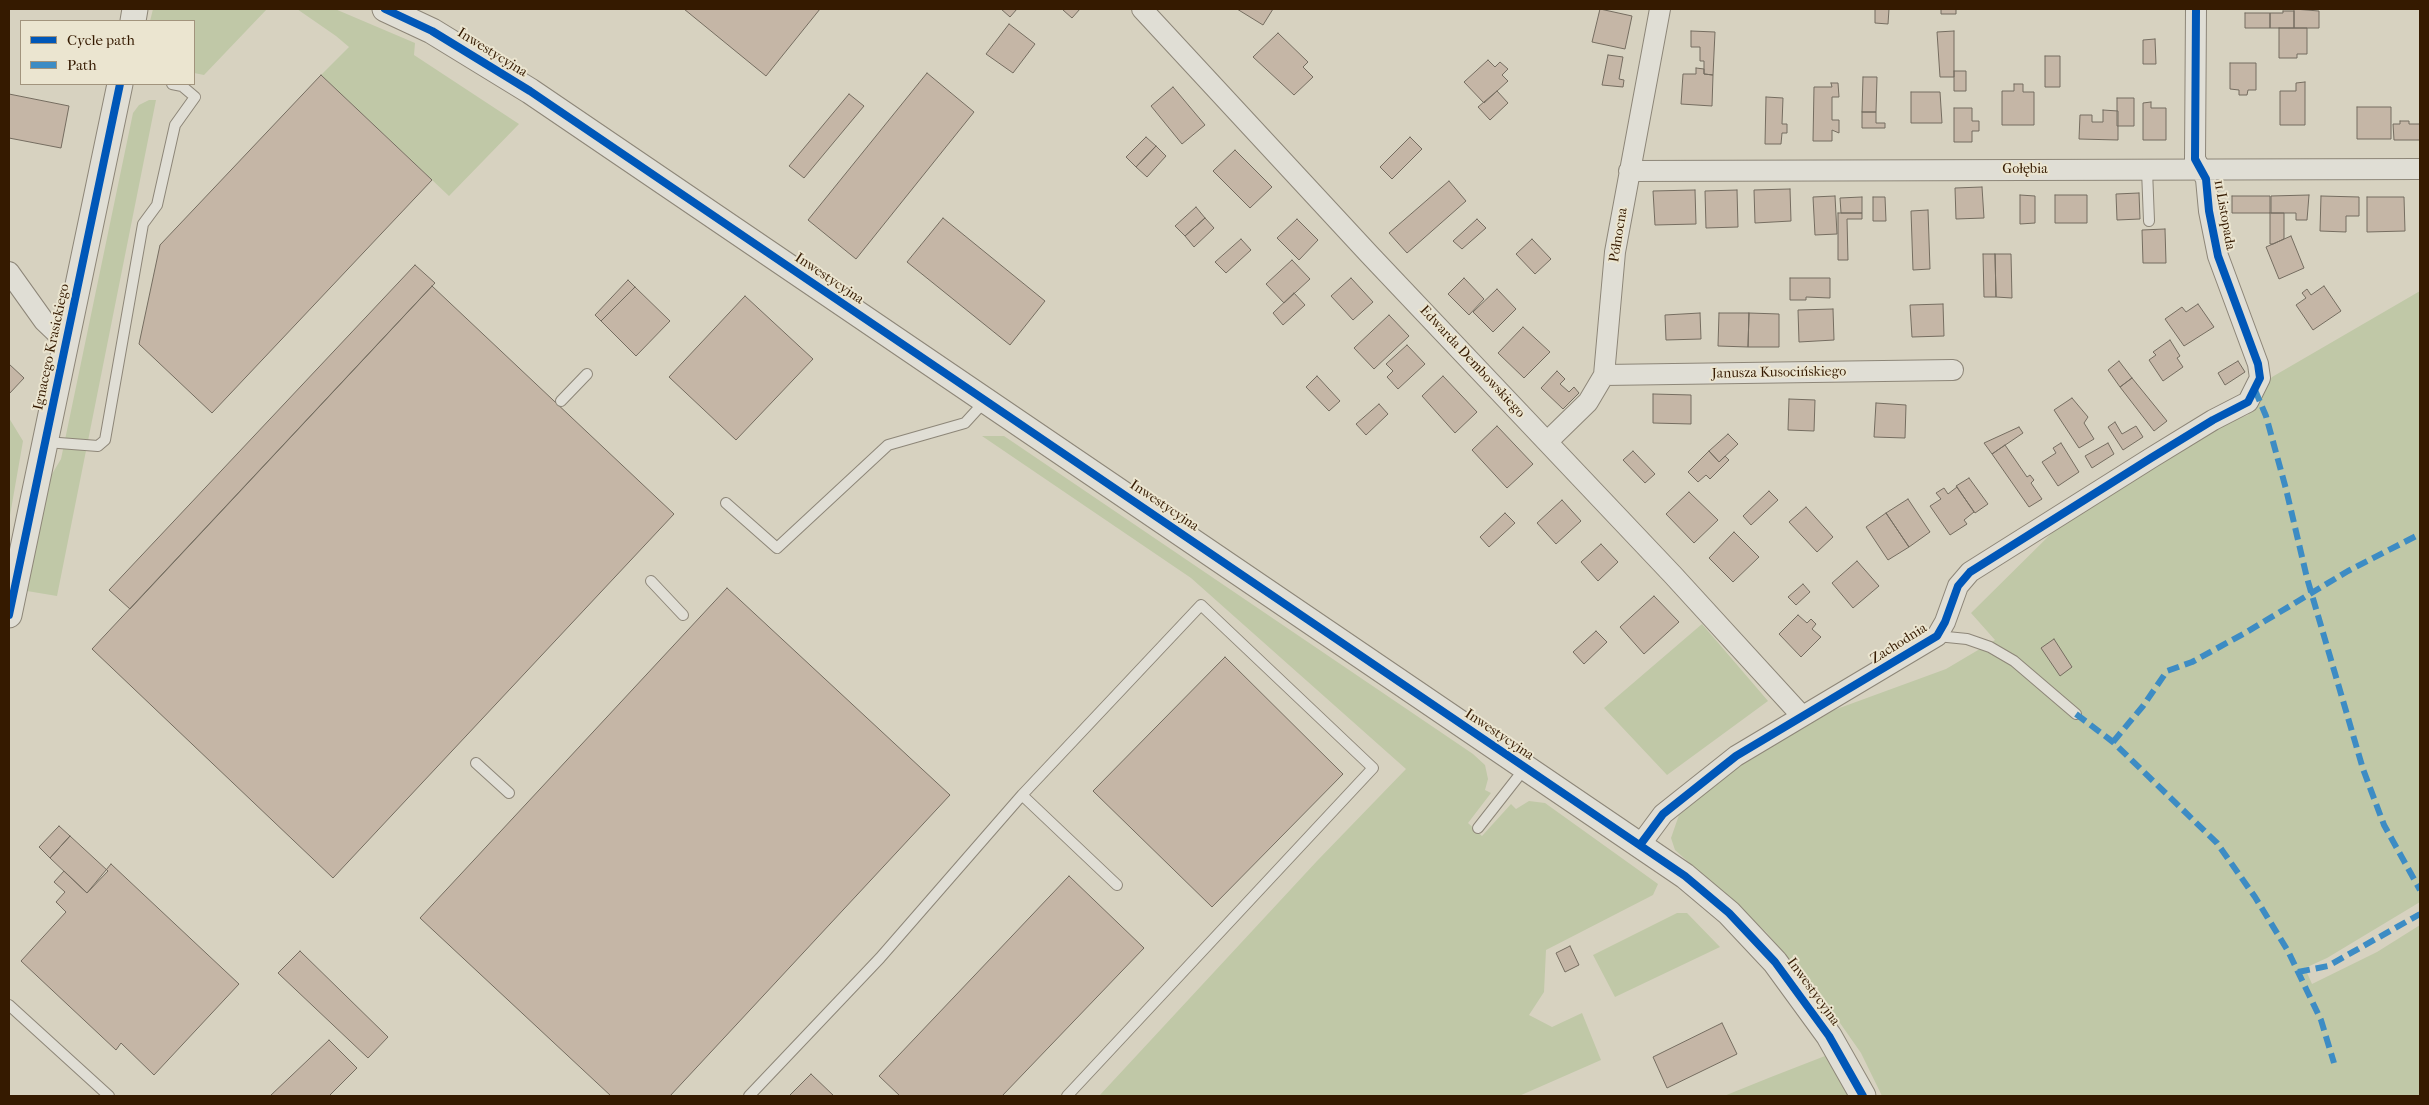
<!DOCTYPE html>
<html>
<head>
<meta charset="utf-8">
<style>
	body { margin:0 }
	#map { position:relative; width:2429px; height:1105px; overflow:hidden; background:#d7d2c0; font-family:"IM FELL French Canon",serif }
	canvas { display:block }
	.frame { position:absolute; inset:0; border:10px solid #351a00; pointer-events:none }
	.legend { position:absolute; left:20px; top:20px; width:175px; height:65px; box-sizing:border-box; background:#ebe5d0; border:1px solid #a2947d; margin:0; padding:6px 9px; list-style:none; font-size:15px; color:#351a00 }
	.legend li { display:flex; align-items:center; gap:10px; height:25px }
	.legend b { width:25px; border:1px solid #a2947d }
</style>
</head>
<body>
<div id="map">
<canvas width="2429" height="1105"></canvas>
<div class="frame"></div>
<ul class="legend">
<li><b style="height:6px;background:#0057b8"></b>Cycle path</li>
<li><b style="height:6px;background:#3d8cc4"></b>Path</li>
</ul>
</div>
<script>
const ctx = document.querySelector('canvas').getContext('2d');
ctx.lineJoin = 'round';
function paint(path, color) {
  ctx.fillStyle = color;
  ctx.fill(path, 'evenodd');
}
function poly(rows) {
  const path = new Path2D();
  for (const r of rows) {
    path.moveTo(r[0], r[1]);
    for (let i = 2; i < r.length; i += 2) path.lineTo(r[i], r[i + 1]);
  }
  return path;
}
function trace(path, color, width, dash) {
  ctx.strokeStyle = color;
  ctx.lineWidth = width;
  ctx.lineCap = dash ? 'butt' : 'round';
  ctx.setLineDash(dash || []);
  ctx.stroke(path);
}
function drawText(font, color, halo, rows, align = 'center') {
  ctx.font = font + ' "IM FELL French Canon",serif';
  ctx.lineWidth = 4;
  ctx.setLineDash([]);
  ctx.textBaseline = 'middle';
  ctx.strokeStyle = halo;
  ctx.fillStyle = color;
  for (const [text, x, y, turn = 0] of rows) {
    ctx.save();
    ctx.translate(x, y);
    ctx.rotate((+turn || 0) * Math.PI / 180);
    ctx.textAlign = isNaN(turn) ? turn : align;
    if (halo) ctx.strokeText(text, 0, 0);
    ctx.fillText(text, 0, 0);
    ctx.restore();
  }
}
const green = poly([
	[153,9,267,9,204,75,194,73,194,21,150,21],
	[297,9,335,9,415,43,414,55,519,124,449,196,321,75,349,47,336,36],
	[149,100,156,100,57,596,27,591,49,479,61,459,133,113,139,105],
	[2420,291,2420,902,2327,958,2305,968,2312,984,2377,952,2420,925,2420,1096,1882,1096,1861,1053,1833,1013,1766,932,1675,850,1671,838,1679,815,1743,763,1834,710,1946,669,1995,640,1971,613,2067,518,2207,431,2248,415,2272,377],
	[9,418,23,441,9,521],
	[982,436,1004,436,1473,754,1485,765,1488,779,1485,790,1491,793,1468,823,1482,836,1511,804,1516,809,1529,801,1545,803,1658,884,1653,895,1546,950,1544,992,1529,1015,1552,1027,1582,1013,1601,1060,1519,1096,1099,1096,1317,861,1406,769,1191,578],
	[1702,624,1768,701,1667,775,1604,708],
	[1677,913,1687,913,1720,947,1615,997,1593,955],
	[1825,1056,1849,1096,1724,1096,1771,1077]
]);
const building = poly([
	[684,9,820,9,766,76,684,9],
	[1001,9,1017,9,1010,17,1001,9],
	[1064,9,1080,9,1072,18,1063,10,1064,9],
	[1237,9,1273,9,1263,25,1237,9],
	[1600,9,1632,16,1625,49,1592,42,1600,9],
	[1875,9,1889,9,1888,24,1875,23,1875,9],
	[1941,9,1956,9,1956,14,1941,14,1941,9],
	[2294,9,2319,11,2319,28,2294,28,2294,9],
	[2283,11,2294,11,2294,28,2270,28,2270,13,2283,13,2283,11],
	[2245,13,2270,13,2270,28,2245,28,2245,13],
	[1009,24,1035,44,1013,73,986,54,1009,24],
	[2279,28,2307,28,2307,54,2297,54,2297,58,2279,58,2279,28],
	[1691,31,1715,32,1713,75,1704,74,1704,61,1700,61,1700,47,1691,47,1691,31],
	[1954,31,1954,77,1940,77,1937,32,1954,31],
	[1278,33,1308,62,1303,67,1313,77,1294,95,1253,57,1278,33],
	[2155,39,2156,64,2143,64,2143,40,2155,39],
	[1608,55,1623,57,1619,79,1624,80,1623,87,1602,85,1608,55],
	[2045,56,2060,56,2060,87,2045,87,2045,56],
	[1488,60,1495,67,1500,62,1508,69,1502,75,1508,81,1484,103,1464,82,1488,60],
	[2230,63,2256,63,2256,90,2248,90,2247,95,2239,95,2239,90,2230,89,2230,63],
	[1696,68,1704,69,1704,74,1713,75,1712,106,1681,104,1683,74,1696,74,1696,68],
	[1954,71,1966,71,1966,91,1954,91,1954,71],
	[927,73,974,112,856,259,808,220,927,73],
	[321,75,432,180,212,413,139,344,160,245,321,75],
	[1863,77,1877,77,1876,112,1862,112,1863,77],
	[2305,82,2305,125,2280,125,2280,91,2296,91,2296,83,2305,82],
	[1831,83,1838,83,1839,97,1832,97,1832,120,1839,120,1839,133,1832,130,1832,141,1813,141,1814,87,1832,87,1831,83],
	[2014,84,2023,84,2023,92,2034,92,2034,125,2002,125,2002,91,2014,91,2014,84],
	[1173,87,1205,125,1182,144,1151,106,1173,87],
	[1497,91,1508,103,1490,120,1478,107,1497,91],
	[1911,92,1940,92,1942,123,1911,123,1911,92],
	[9,94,69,106,61,148,9,138,9,94],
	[849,94,864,106,804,178,789,166,849,94],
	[1766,97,1783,98,1782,124,1787,124,1787,133,1782,133,1781,144,1765,144,1766,97],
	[2117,98,2134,98,2134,126,2117,126,2117,98],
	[2151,102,2151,108,2166,108,2166,140,2143,140,2143,103,2151,102],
	[2357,107,2391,107,2391,139,2357,139,2357,107],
	[1954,108,1972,108,1972,121,1979,121,1979,131,1972,131,1972,142,1954,142,1954,108],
	[2103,110,2118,111,2118,140,2079,139,2080,115,2092,115,2092,122,2103,122,2103,110],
	[1862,112,1876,112,1876,123,1885,123,1885,128,1862,128,1862,112],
	[2400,121,2409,121,2409,124,2420,124,2420,140,2394,140,2393,124,2400,124,2400,121],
	[1146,137,1156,146,1136,167,1126,157,1146,137],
	[1410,137,1422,149,1392,179,1380,167,1410,137],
	[1156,146,1166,156,1147,177,1136,167,1156,146],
	[1235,150,1272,187,1250,208,1213,171,1235,150],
	[1449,181,1466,201,1407,253,1389,233,1449,181],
	[1982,187,1984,218,1956,219,1955,188,1982,187],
	[1790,189,1791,221,1755,223,1754,190,1790,189],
	[1695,190,1696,224,1655,225,1653,191,1695,190],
	[1737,190,1738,227,1706,228,1705,191,1737,190],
	[2139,193,2140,219,2117,220,2116,194,2139,193],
	[2020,195,2035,196,2035,223,2020,224,2020,195],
	[2055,195,2087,195,2087,223,2055,223,2055,195],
	[2309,195,2307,220,2296,220,2296,213,2271,213,2271,196,2309,195],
	[1835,196,1837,234,1815,235,1813,197,1835,196],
	[2232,196,2270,196,2270,213,2232,213,2232,196],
	[2321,196,2359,197,2359,216,2346,216,2346,232,2320,231,2321,196],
	[1862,197,1862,213,1841,213,1840,198,1862,197],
	[1873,197,1885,197,1886,221,1873,221,1873,197],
	[2367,197,2404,197,2405,231,2367,232,2367,197],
	[1196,207,1205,218,1185,236,1175,226,1196,207],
	[1928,210,1930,269,1913,270,1911,211,1928,210],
	[1838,213,1862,213,1862,219,1847,219,1848,260,1838,260,1838,213],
	[2270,213,2284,213,2284,239,2273,244,2270,244,2270,213],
	[943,218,1045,301,1010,345,907,262,943,218],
	[1205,218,1214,228,1194,247,1185,236,1205,218],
	[1297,219,1318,240,1299,260,1277,238,1297,219],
	[1477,219,1486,228,1462,249,1453,241,1477,219],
	[2165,229,2166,263,2143,263,2142,230,2165,229],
	[2291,236,2304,268,2279,279,2266,247,2291,236],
	[1241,239,1251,250,1226,273,1215,262,1241,239],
	[1532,239,1551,259,1535,274,1516,254,1532,239],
	[1983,254,1995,254,1996,297,1984,297,1983,254],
	[1995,254,2011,254,2012,298,1996,297,1995,254],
	[1292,260,1310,279,1284,303,1266,284,1292,260],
	[415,265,435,283,130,609,109,590,415,265],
	[1351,278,1373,302,1353,320,1331,296,1351,278],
	[1464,278,1484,299,1469,315,1448,294,1464,278],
	[1790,278,1830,278,1830,298,1806,297,1806,300,1790,300,1790,278],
	[628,280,635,287,601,321,595,315,628,280],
	[432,286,674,514,333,878,92,649,432,286],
	[2324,286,2341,311,2313,330,2296,305,2306,298,2302,293,2307,289,2311,295,2324,286],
	[635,287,670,321,636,356,601,321,635,287],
	[1497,289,1516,309,1493,332,1473,312,1497,289],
	[1294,293,1305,305,1283,325,1273,313,1294,293],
	[745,296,813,359,736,440,669,377,745,296],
	[1943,304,1944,336,1912,337,1910,305,1943,304],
	[2198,304,2214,327,2184,346,2165,319,2182,307,2186,312,2198,304],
	[1833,309,1834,340,1799,342,1798,310,1833,309],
	[1700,313,1701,339,1666,340,1665,315,1700,313],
	[1719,313,1749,313,1748,347,1718,346,1719,313],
	[1749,313,1779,314,1779,347,1748,347,1749,313],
	[1389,315,1409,336,1374,369,1354,348,1389,315],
	[1523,327,1550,352,1524,378,1498,353,1523,327],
	[2170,340,2180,356,2177,358,2183,367,2163,381,2149,360,2156,355,2153,352,2170,340],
	[1407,345,1425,364,1398,389,1387,377,1393,371,1386,364,1407,345],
	[2119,361,2132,378,2120,387,2108,370,2119,361],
	[2238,361,2245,372,2225,385,2218,373,2238,361],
	[9,364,24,378,9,394,9,364],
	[1557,371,1565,379,1560,384,1569,392,1574,387,1579,393,1563,409,1541,388,1557,371],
	[1317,376,1340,401,1329,411,1306,387,1317,376],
	[1443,376,1477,412,1455,433,1422,396,1443,376],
	[2132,378,2167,421,2154,431,2120,387,2132,378],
	[1653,394,1691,395,1691,424,1653,423,1653,394],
	[2072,398,2088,417,2084,423,2094,439,2079,448,2054,410,2072,398],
	[1789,399,1815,400,1814,431,1788,430,1789,399],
	[1876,403,1906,405,1905,438,1874,437,1876,403],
	[1379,404,1388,414,1366,435,1356,424,1379,404],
	[2115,422,2122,434,2136,426,2143,437,2123,450,2108,427,2115,422],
	[1497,426,1533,464,1507,488,1472,450,1497,426],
	[2019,427,2023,433,1992,454,1984,443,2019,427],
	[1728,434,1738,444,1719,462,1709,451,1728,434],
	[2061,443,2079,472,2058,486,2042,462,2056,453,2053,448,2061,443],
	[2108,443,2114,454,2092,468,2085,456,2108,443],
	[2005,445,2027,477,2030,475,2034,480,2031,483,2042,499,2029,507,1992,454,2005,445],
	[1633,451,1655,474,1645,483,1623,460,1633,451],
	[1709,451,1719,462,1725,456,1729,460,1710,479,1706,475,1698,482,1688,472,1709,451],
	[1969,478,1988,504,1975,513,1956,486,1969,478],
	[1957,487,1974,512,1964,520,1967,524,1950,535,1930,506,1941,499,1936,493,1944,488,1948,494,1957,487],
	[1769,491,1778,500,1751,525,1743,516,1769,491],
	[1689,492,1718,520,1694,543,1666,514,1689,492],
	[1908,499,1930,532,1909,547,1886,513,1908,499],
	[1562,500,1581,521,1556,544,1537,523,1562,500],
	[1806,507,1833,537,1817,552,1789,522,1806,507],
	[1505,513,1515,523,1489,547,1480,537,1505,513],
	[1886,513,1909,547,1888,560,1866,527,1886,513],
	[1734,532,1759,557,1733,582,1709,558,1734,532],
	[1601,544,1618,562,1598,581,1581,562,1601,544],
	[1857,561,1879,586,1853,608,1832,583,1857,561],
	[1803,584,1810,592,1796,605,1788,597,1803,584],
	[727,588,950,795,670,1096,611,1096,420,918,727,588],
	[1654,596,1679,622,1644,654,1620,627,1654,596],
	[1798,615,1807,623,1811,619,1816,624,1812,629,1821,637,1801,657,1779,634,1798,615],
	[1596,631,1607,642,1584,664,1573,652,1596,631],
	[2054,639,2072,667,2060,676,2041,648,2054,639],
	[1225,657,1343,774,1212,907,1093,791,1225,657],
	[59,826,70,836,50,858,39,847,59,826],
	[70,836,108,871,87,893,50,858,70,836],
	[111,864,239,984,154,1075,121,1043,116,1050,21,961,66,912,56,902,65,892,54,882,64,871,87,893,111,864],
	[1069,876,1144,948,1002,1096,900,1096,879,1076,1069,876],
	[1570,946,1579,965,1565,972,1556,953,1570,946],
	[300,951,388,1037,368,1058,278,973,300,951],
	[1722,1023,1737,1054,1667,1088,1653,1057,1722,1023],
	[329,1040,357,1068,329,1096,270,1096,329,1040],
	[811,1074,834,1096,789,1096,811,1074]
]);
const service = poly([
	[2147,170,2149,221],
	[561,401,587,374],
	[46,442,98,446,105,440,143,224,157,205,175,125,195,97,182,86,172,84],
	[726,503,777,548,888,445,965,423,986,400],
	[651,581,683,615],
	[1937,636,1967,639,1990,647,2014,661,2076,714],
	[476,763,509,793],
	[1022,795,1117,885],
	[1478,828,1525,768],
	[9,1005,109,1096],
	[749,1096,880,958,1022,795,1201,605,1373,768,1067,1096]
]);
const minor = poly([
	[1142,9,1369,254,1672,574,1802,716],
	[1629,171,2420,169],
	[9,272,44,321,66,342],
	[1604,375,1953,370],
	[1548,441,1588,402,1604,375,1615,252,1660,9],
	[1640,845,1663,814,1736,756,1937,636,1945,622,1958,586,1970,572,2151,458,2213,420,2248,402,2260,378,2258,364,2218,256,2209,211,2206,179,2195,159,2196,9]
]);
const tertiary = poly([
	[385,9,432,31,530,91,1685,876,1729,913,1775,962,1829,1036,1863,1096],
	[133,21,135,9],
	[9,615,120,84]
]);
const quiet = poly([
	[2255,390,2266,416,2286,489,2307,578,2363,769,2384,825,2420,890],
	[2076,714,2113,742,2217,843,2255,897,2288,951,2321,1020,2334,1063],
	[2113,742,2143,706,2167,671,2192,662,2245,633,2348,571,2420,534],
	[2298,972,2328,966,2420,914]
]);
const cycleway = poly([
	[385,9,432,31,530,91,1685,876,1729,913,1775,962,1829,1036,1863,1096],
	[9,615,120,84],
	[1640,845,1663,814,1736,756,1937,636,1945,622,1958,586,1970,572,2151,458,2213,420,2248,402,2260,378,2258,364,2218,256,2209,211,2206,179,2195,159,2196,9]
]);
const streetNames = [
	["Inwestycyjna",492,53,32],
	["Gołębia",2025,170],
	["11 Listopada",2224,215,80],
	["Północna",1619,235,-81],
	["Inwestycyjna",829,279,34],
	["Ignacego Krasickiego",52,347,-78],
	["Edwarda Dembowskiego",1472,362,47],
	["Janusza Kusocińskiego",1779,373,-1],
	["Inwestycyjna",1164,506,34],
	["Zachodnia",1899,644,-32],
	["Inwestycyjna",1499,735,34],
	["Inwestycyjna",1813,992,54]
];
paint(green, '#c0c8a7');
paint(building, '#c5b6a6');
trace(building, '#756d60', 1);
trace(service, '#8d8678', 12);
trace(minor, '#8d8678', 22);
trace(tertiary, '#8d8678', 27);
trace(service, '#e0ded5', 10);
trace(minor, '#e0ded5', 20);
trace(tertiary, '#e0ded5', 25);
trace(quiet, '#3d8cc4', 6, [12, 6]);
trace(cycleway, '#0057b8', 8);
drawText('14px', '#351a00', '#ebe5d0', streetNames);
</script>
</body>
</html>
